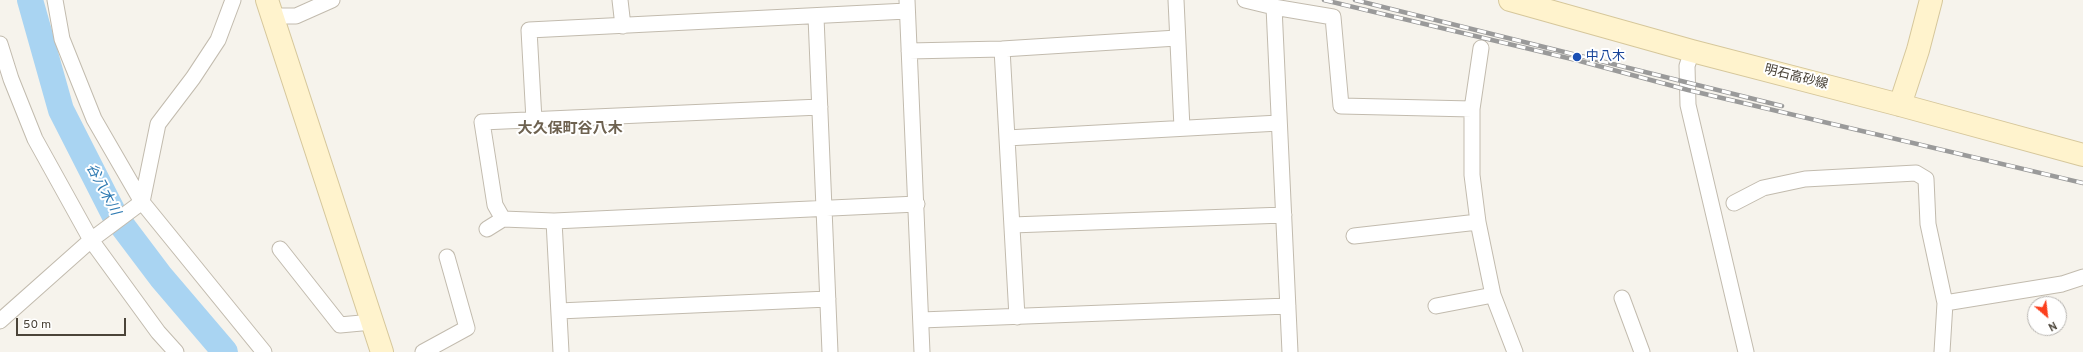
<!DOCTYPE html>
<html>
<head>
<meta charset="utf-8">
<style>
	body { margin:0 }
	#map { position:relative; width:2083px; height:352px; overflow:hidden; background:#f6f3ec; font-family:Overpass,sans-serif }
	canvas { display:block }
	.north { position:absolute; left:2027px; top:296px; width:40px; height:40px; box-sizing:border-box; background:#fff; border:1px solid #b7b4b0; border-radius:50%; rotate:152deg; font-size:11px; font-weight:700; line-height:16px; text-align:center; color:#4b4439 }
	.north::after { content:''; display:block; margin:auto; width:14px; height:18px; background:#fc3f1d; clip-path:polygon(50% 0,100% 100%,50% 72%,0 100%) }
	.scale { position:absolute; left:16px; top:318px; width:110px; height:18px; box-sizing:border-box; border:2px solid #4b4439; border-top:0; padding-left:5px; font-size:12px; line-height:14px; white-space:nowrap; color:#4b4439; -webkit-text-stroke:3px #fff; paint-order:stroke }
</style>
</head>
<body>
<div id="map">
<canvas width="2083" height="352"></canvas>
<div class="north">N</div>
<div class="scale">50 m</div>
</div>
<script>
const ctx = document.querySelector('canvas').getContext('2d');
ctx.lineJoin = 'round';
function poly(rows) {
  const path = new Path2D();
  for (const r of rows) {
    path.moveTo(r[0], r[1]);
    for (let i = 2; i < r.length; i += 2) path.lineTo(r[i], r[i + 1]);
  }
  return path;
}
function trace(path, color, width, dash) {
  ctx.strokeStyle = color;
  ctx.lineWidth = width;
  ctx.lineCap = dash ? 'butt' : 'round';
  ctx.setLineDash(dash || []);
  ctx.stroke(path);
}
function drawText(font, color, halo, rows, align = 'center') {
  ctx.font = font + ' Overpass,"Noto Sans JP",sans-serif';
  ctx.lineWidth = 4;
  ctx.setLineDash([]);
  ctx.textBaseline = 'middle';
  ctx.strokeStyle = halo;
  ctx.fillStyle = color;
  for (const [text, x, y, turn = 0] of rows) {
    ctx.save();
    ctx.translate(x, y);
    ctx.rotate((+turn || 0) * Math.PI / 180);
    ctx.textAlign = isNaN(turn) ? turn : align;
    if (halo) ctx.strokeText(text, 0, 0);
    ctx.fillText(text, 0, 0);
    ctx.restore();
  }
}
const river = poly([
	[30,0,61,110,115,216,161,277,225,352]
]);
const street = poly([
	[55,0,62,39,94,119,142,202,264,352],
	[620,0,623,26],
	[907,0,922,352],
	[1176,0,1182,128],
	[1245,0,1274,7,1333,17,1341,106,1472,109],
	[1274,7,1290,352],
	[272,16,296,16,332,0],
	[816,17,830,352],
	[0,44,11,79,35,139,91,240,158,332,176,352],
	[1481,48,1472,109,1472,175,1478,222,1493,295,1515,352],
	[1002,49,1017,317],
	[909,51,1002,49,1177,38],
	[1692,51,1687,66,1688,105,1746,352],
	[534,120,529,30,907,11],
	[1007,138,1279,123],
	[1734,203,1763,188,1805,179,1916,173,1926,179,1928,224,1945,303,1942,352],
	[503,219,495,205,482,122,820,107],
	[554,221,561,352],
	[1012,225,1284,215],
	[487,229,503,219,554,221,917,204],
	[1354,236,1478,222],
	[280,249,340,325,372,322],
	[1622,298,1642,352],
	[1945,303,2062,284,2083,277],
	[1436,306,1493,295],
	[559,311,828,299],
	[921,320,1288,306],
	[0,321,91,240,142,202,158,124,193,78,218,40,233,0],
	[423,352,467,328,447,257]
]);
const secondary = poly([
	[267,0,382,352],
	[1510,0,1692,51,1900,105,2083,155],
	[1900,105,1918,50,1931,0]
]);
const rail = poly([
	[1324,0,1576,60,1688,90,2083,183],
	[1355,0,1782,106]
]);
const markers = [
	[1577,57,5,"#1a4fb4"]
];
const transitNames = [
	["中八木",1586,57]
];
const streetNames = [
	["明石高砂線",1796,78,14]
];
const waterNames = [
	["谷八木川",102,190,62]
];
const quarterNames = [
	["大久保町谷八木",570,130]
];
trace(river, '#a9d4f2', 26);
trace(street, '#c2bbae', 17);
trace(secondary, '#d6c79b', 24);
trace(street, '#fff', 15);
trace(secondary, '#fff3cd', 22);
trace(rail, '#9a9a9a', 4.5);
trace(rail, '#fff', 3, [9]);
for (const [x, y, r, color] of markers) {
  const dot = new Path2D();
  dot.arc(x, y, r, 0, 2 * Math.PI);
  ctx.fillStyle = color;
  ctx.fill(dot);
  trace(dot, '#fff', 1.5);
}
drawText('13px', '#164399', '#fff', transitNames, 'left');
drawText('13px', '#4b4439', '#fff', streetNames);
drawText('italic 14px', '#2e7ab2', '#fff', waterNames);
drawText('bold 15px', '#6e6250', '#fff', quarterNames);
</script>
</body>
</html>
